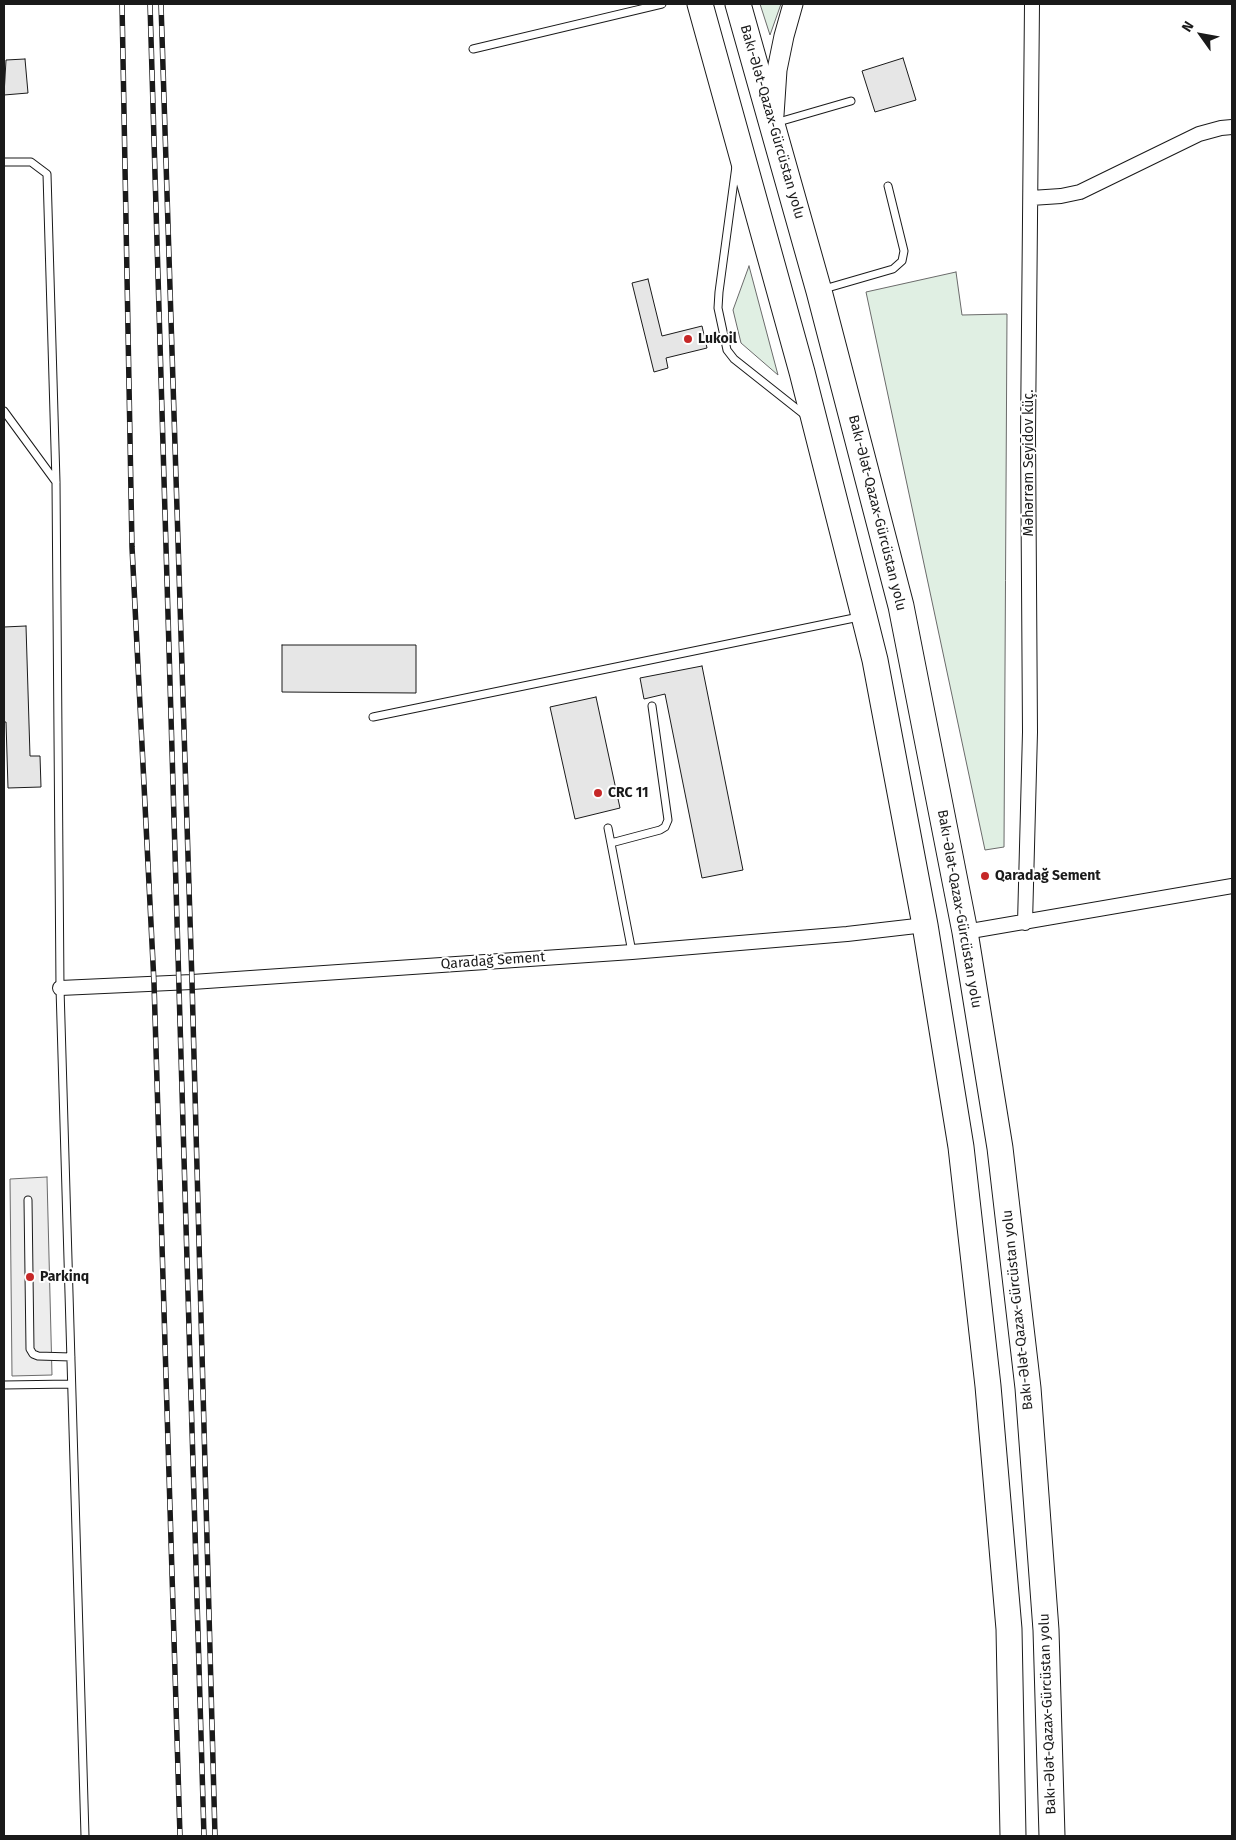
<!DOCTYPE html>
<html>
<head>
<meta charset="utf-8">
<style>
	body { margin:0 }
	#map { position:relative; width:1236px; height:1840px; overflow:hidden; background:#fff; font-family:"Fira Sans",sans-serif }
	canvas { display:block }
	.frame { position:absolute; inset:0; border:5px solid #1a1a1a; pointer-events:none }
	.north { position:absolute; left:1176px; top:10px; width:50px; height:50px; -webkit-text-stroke:4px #fff; paint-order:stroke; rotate:302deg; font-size:14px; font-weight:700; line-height:20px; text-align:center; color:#1a1a1a }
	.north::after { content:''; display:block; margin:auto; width:18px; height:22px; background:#1a1a1a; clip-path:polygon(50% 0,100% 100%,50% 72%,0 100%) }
</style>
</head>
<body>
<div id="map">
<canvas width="1236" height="1840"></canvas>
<div class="frame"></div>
<div class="north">N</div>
</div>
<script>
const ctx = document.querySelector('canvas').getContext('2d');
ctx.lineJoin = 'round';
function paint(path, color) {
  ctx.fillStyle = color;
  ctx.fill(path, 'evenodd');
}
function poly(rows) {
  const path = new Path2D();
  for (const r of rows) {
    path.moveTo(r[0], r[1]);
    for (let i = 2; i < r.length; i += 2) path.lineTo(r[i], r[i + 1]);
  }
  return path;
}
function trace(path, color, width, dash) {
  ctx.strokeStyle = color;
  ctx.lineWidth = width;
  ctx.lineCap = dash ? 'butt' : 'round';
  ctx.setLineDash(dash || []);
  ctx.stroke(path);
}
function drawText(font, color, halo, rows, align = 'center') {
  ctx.font = font + ' "Fira Sans",sans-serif';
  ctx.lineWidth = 4;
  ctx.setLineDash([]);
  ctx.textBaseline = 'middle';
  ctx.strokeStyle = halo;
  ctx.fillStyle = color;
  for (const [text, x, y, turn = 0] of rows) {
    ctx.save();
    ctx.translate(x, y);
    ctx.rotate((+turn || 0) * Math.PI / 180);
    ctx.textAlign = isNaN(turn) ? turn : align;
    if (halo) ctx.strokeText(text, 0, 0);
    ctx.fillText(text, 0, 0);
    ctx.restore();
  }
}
const green = poly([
	[760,4,781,4,770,35,760,4],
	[749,266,778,375,741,343,733,310,749,266],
	[956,272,962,315,1007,314,1004,847,985,850,866,292,956,272]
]);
const parking = poly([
	[47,1177,52,1375,12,1376,10,1179,47,1177]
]);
const building = poly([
	[903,58,916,100,875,112,862,71,903,58],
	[25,59,28,93,4,95,6,60,25,59],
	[648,279,662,336,702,326,707,348,666,358,668,368,654,372,632,283,648,279],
	[26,626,30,756,40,756,41,787,8,788,6,722,4,722,4,627,26,626],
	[282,645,416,645,416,693,282,692,282,645],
	[702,666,743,870,702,878,665,694,644,699,640,678,702,666],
	[596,697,620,808,575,819,550,707,596,697]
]);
const lane = poly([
	[473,49,662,4],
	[775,123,851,101],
	[4,162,31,162,47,174,56,482,60,988,85,1836],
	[736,166,719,292,718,308,727,350,734,359,806,416],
	[824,289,893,269,902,261,904,251,888,186],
	[4,411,56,482],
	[373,717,859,617],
	[608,828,632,952],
	[611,843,660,830,665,827,668,820,652,706],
	[28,1200,30,1349,33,1354,38,1356,71,1357],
	[4,1385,71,1384]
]);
const street = poly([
	[1031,198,1061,196,1080,192,1199,134,1221,128,1232,127],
	[1025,923,1030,732,1028,434,1032,4],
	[965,932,1232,886],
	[60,988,192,982,632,952,847,934,925,925]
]);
const secondary = poly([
	[774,115,777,70,784,36,793,4]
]);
const highway = poly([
	[700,4,802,372,864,616,875,660,925,925,961,1147,988,1386,1009,1629,1013,1836],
	[738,4,819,291,901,606,965,932,1000,1148,1028,1388,1046,1630,1052,1836]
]);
const rail = poly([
	[122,4,132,547,154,983,180,1836],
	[150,4,204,1836],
	[161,4,192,982,215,1836]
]);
const markers = [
	[688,339,5,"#c62828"],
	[598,793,5,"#c62828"],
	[985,876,5,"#c62828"],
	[30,1277,5,"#c62828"]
];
const streetNames = [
	["Bakı-Ələt-Qazax-Gürcüstan yolu",772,122,74],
	["Məhərrəm Seyidov küç.",1029,463,-90],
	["Bakı-Ələt-Qazax-Gürcüstan yolu",877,513,76],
	["Bakı-Ələt-Qazax-Gürcüstan yolu",959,909,80],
	["Qaradağ Sement",493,961,-4],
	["Bakı-Ələt-Qazax-Gürcüstan yolu",1018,1310,-96],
	["Bakı-Ələt-Qazax-Gürcüstan yolu",1048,1714,-92]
];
const poiNames = [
	["Lukoil",698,339],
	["CRC 11",608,793],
	["Qaradağ Sement",995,876],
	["Parkinq",40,1277]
];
paint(green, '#e0efe3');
trace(green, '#6a6a6a', 1);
paint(parking, '#ededed');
trace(parking, '#6a6a6a', 1);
paint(building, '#e6e6e6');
trace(building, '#1a1a1a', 1);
trace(lane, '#1a1a1a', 9);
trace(street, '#1a1a1a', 16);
trace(secondary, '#1a1a1a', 21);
trace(highway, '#1a1a1a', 27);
trace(lane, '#fff', 7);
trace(street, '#fff', 14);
trace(secondary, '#fff', 19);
trace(highway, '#fff', 25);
trace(rail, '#1a1a1a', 5.5);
trace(rail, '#fff', 4, [11]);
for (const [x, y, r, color] of markers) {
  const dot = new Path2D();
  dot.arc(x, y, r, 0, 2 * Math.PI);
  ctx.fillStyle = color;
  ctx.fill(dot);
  trace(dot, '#fff', 2);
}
drawText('14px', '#1a1a1a', '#fff', streetNames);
drawText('bold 14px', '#1a1a1a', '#fff', poiNames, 'left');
</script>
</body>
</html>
